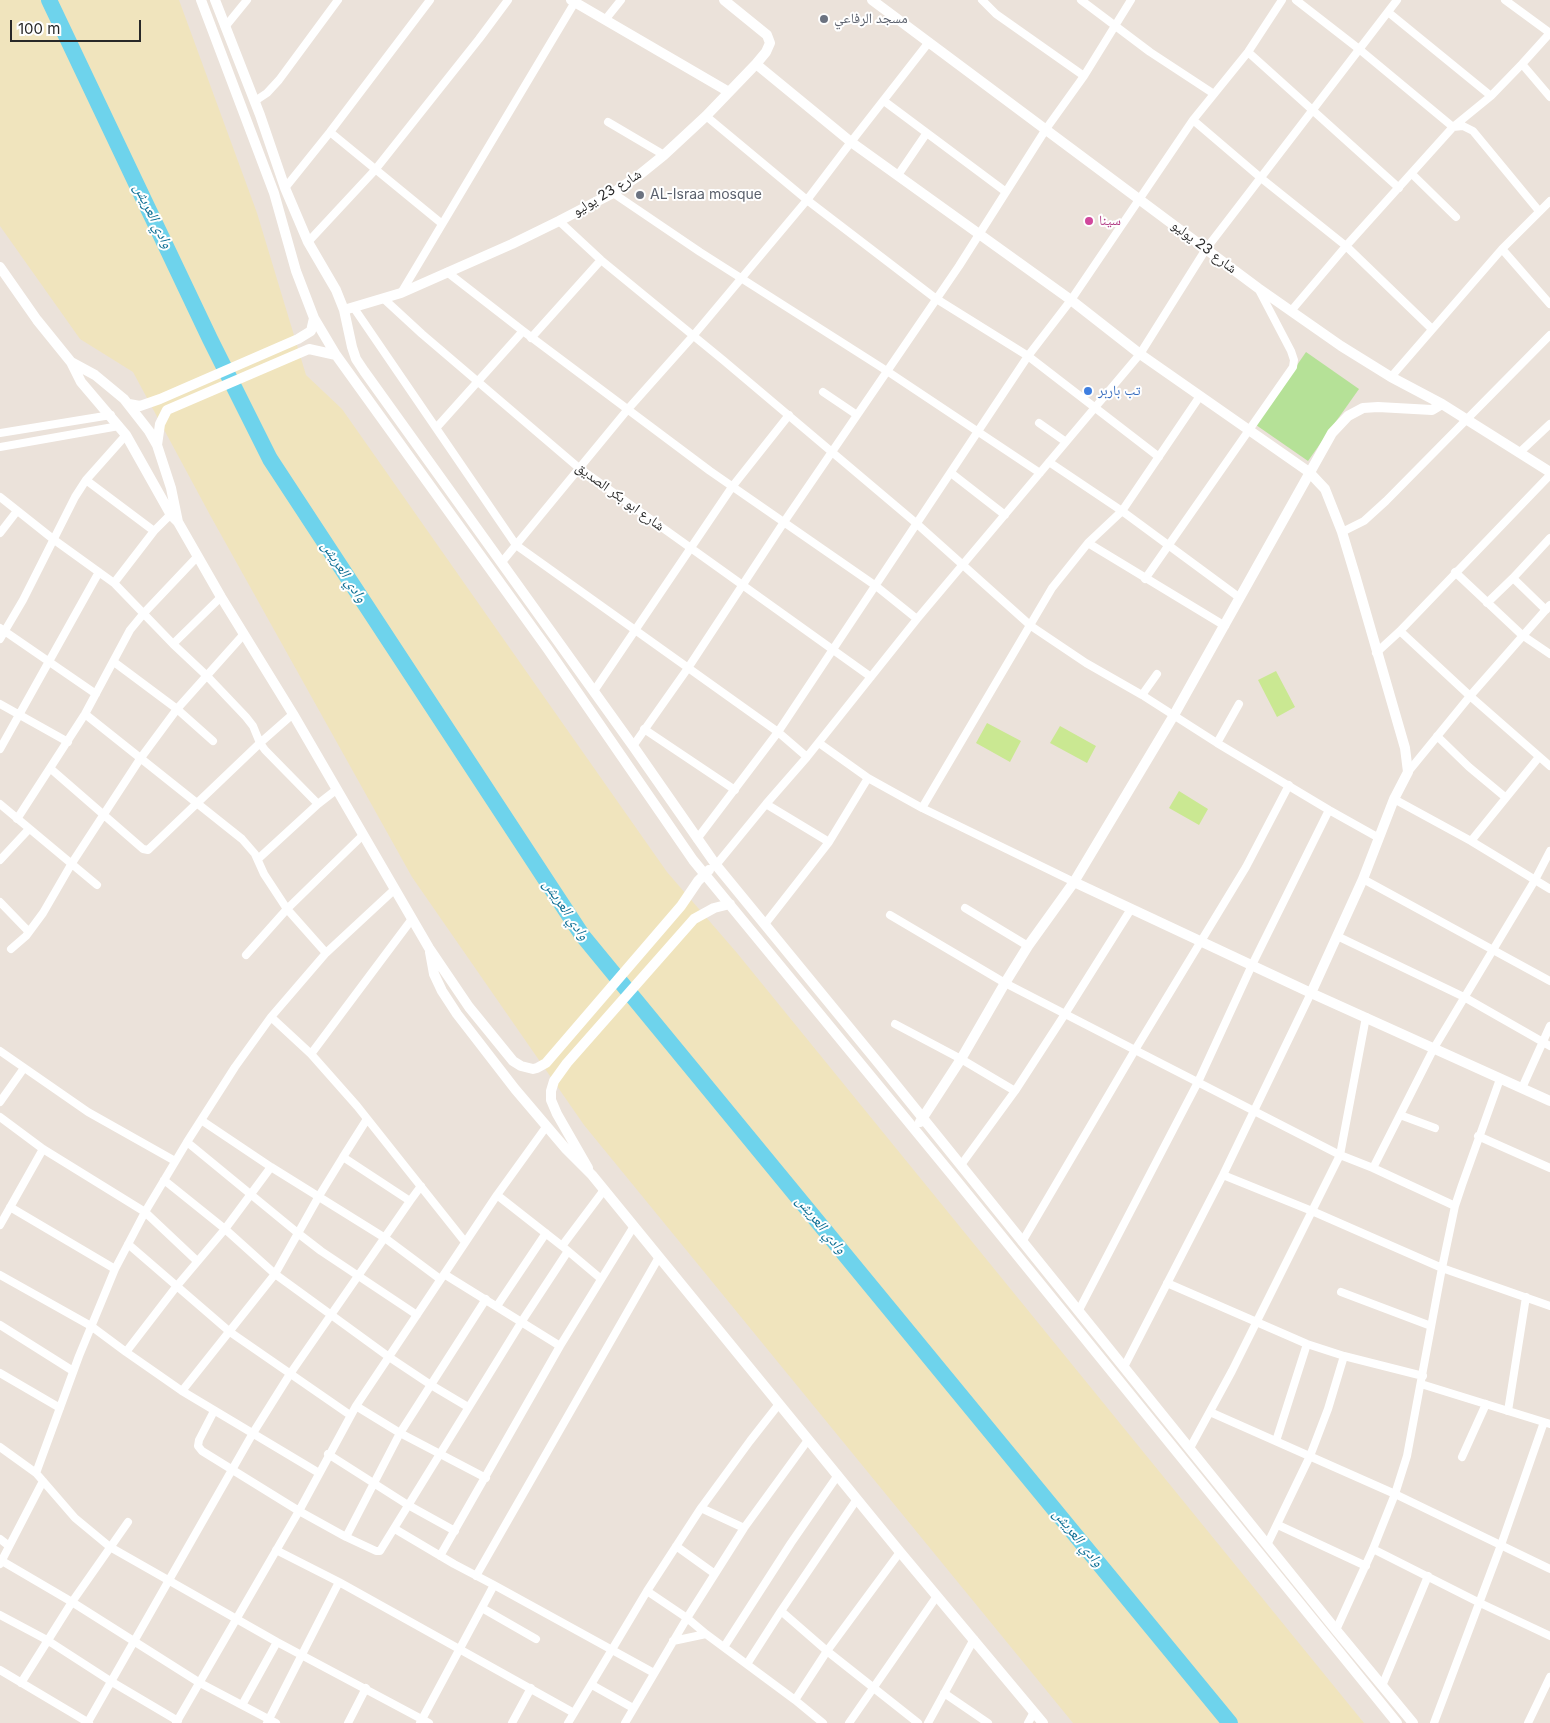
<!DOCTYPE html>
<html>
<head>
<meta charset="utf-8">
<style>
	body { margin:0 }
	#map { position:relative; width:1550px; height:1723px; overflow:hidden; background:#ebe2da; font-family:Inter,sans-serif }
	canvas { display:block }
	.scale { position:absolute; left:10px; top:20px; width:131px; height:22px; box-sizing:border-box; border:2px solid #282828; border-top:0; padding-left:6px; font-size:15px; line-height:18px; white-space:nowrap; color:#282828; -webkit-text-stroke:4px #fff; paint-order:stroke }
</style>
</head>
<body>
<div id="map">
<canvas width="1550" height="1723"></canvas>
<div class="scale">100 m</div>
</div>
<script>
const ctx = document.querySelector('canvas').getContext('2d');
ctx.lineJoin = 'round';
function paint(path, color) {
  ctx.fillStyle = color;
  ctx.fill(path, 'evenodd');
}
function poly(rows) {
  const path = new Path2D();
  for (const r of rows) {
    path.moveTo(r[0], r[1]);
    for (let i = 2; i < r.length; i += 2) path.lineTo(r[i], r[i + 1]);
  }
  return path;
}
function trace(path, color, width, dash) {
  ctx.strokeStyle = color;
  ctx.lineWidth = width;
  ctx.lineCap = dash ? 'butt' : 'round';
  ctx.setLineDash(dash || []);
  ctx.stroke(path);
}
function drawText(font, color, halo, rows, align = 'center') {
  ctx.font = font + ' Inter,"Noto Naskh Arabic",sans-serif';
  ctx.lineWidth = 4;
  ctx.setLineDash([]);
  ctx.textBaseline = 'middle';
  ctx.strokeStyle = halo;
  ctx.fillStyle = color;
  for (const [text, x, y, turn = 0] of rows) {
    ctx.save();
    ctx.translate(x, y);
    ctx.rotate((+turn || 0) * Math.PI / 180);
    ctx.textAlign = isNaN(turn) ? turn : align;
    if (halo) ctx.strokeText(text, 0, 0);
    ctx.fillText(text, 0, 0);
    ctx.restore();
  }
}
const green = poly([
	[1306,352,1359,389,1308,461,1256,425]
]);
const sand = poly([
	[0,0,179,0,257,213,306,375,342,409,667,872,737,953,1364,1723,1073,1723,584,1125,412,877,210,515,133,372,80,339,0,226]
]);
const pitch = poly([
	[1276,671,1295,707,1277,717,1258,680],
	[987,723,1021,741,1010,762,976,743],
	[1060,726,1096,746,1087,763,1050,743],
	[1179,791,1208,809,1199,825,1169,808]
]);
const river = poly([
	[49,0,210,339,270,459,582,935,1230,1723]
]);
const street = poly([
	[982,0,996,14,1084,76],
	[1081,0,1150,52,1214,94],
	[1296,0,1359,49,1453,127,1463,126,1473,131,1539,211],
	[1505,0,1550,33],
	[1388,12,1491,96,1522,64,1550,33],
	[605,20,621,0],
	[225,27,247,0],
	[1248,52,1399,188],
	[1522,64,1550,97],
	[255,101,267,93,279,80,338,0],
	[884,101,1006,192],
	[706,116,807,200,935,298,1028,356,1159,457],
	[1193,120,1261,178,1346,246,1432,329],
	[608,122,664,155],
	[330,132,441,223],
	[1412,174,1456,217],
	[898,175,926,134],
	[285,188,330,132,430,0],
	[613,193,700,252,887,371,1040,473],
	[559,221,601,260,723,360,916,523,1031,626,1086,663,1142,695,1217,743,1329,810,1379,838],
	[308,242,375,170,479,39,508,0],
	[1502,249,1550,304],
	[447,272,523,331,710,471,876,586,917,619],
	[401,293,575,2],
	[384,299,422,334,579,468,871,677],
	[354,308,516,545,778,732,807,757],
	[1291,311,1346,246,1453,127,1491,96],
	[531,338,601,260],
	[1391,377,1502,249,1550,201],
	[823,392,857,415],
	[1039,423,1066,442],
	[437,427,523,331],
	[0,433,111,415],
	[0,447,119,426],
	[1519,453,1550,424],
	[1049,462,1122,511,1240,598],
	[951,473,1005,515],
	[86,480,154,531],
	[0,497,53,539,114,583,173,644,207,676,246,717,253,726,260,743,265,750,318,804],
	[1342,532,1364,521,1386,501,1550,335],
	[0,533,17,511],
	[1088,543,1225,626],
	[502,562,628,409,693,336,807,200,851,142,929,42],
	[1455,572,1522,635,1550,654],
	[1513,578,1546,610],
	[1145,579,1293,367,1294,360,1291,351,1259,290],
	[114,583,154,531,167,518,175,513],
	[1487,603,1513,578,1550,538],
	[0,628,96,694],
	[1400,631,1470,696,1550,766],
	[0,639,23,600,75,497,86,480,126,435],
	[173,644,221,597],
	[1376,653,1400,631,1550,475],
	[114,662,177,709,213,741],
	[594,691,732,487,789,415],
	[1142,695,1157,674],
	[0,704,68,742],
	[85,714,242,839,255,854,264,874,287,909,326,953],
	[644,729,735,790],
	[1437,736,1469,767,1505,797],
	[819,743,868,778,922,808,1074,882],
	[1217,743,1239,704],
	[633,746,688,668,784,522,959,266,1046,129,1084,76,1131,0],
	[0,749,99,572],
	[51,769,143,849,148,850,260,743,293,714],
	[1408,772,1470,696,1550,605],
	[1394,799,1471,841,1550,889],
	[0,804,97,885],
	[766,804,829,842],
	[922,808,1052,588,1088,543,1122,511,1200,396],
	[17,819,85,714,130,630,144,613,197,557],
	[697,839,778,732,1028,356,1071,300,1193,120,1248,52,1282,0],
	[1471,841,1539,757],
	[258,859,318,804,336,790],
	[0,860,29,829],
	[716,865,766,804,807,757,917,619,1140,354,1206,249,1397,0],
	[1363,879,1550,981],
	[0,902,29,932],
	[965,908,1028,946],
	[890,915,1005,983,1135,1050,1340,1155,1373,1168,1455,1206],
	[765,924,829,842,868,778],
	[1337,936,1464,997,1550,1046],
	[11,949,26,936,43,913,72,863,140,759,177,709,244,634],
	[246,955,287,909,363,835],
	[271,1017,311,1054,357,1106,465,1242],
	[895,1024,961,1059,1015,1091],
	[0,1051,88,1112,175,1161],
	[311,1054,412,919],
	[1500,1079,1462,1185,1455,1206,1442,1268,1550,1306],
	[1522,1088,1550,1026],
	[0,1102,24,1068],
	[1400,1115,1435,1128],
	[0,1117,43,1149,145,1212,197,1261],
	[201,1120,271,1167,385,1238,440,1279],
	[1478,1136,1550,1168],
	[187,1142,299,1234,321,1251,417,1315],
	[343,1157,367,1119],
	[961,1165,1015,1091,1065,1014,1131,909],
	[271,1167,225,1229,176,1287,126,1352,182,1391,319,1473],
	[1373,1168,1434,1048,1535,880,1550,851],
	[1223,1175,1312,1211,1442,1268,1407,1456,1395,1494,1373,1549,1336,1630],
	[164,1180,225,1229,275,1274,389,1357,431,1385,468,1407],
	[497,1195,562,1246,600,1278],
	[410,1201,421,1186],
	[10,1207,115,1269],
	[0,1225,43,1149],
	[1022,1242,1135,1050,1246,867,1289,785],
	[128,1244,230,1332,350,1415],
	[562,1246,604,1190],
	[444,1274,560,1346],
	[0,1275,91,1326,126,1352],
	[1167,1283,1307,1344,1344,1356,1423,1376],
	[1341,1292,1431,1326],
	[497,1306,546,1233],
	[1079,1310,1198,1082,1252,965,1329,810],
	[0,1325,73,1371],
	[1124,1367,1223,1175,1311,993],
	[0,1373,60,1408],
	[1421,1384,1550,1424],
	[356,1406,400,1433,486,1478],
	[214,1411,199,1440,198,1446,202,1451,299,1511,346,1537,376,1551,380,1551,522,1321,568,1251],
	[1508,1411,1526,1297],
	[1210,1412,1395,1494,1550,1569],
	[1276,1441,1307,1344],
	[0,1447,36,1473,75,1518,110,1547,277,1642,429,1723],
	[1190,1448,1232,1371,1340,1155,1366,1017],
	[328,1454,408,1505,455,1531],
	[1462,1457,1486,1404],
	[36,1473,79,1356,115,1269,145,1212,187,1142,235,1067,271,1017,326,953,395,889],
	[701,1508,744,1528],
	[1278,1525,1366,1566],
	[395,1529,454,1564,494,1585,654,1673],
	[346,1537,400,1433,486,1299],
	[0,1539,9,1546],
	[1267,1545,1310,1456,1328,1409,1344,1356],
	[676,1546,715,1574],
	[1373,1549,1480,1603,1550,1636],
	[276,1550,339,1582,574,1713],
	[440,1556,560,1346,634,1226],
	[2,1561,72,1602,200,1683,276,1723],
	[0,1564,43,1481],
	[476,1576,659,1257],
	[647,1591,687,1618,706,1634],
	[482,1608,536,1639],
	[781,1611,827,1651,918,1723],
	[0,1615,47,1640,112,1682,178,1721],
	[673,1641,706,1634,795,1700,823,1723],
	[724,1647,791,1543,838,1475],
	[747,1664,781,1611,857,1499],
	[0,1670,89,1723],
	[21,1683,72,1602,128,1522],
	[592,1685,633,1708],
	[1382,1686,1428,1576],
	[944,1693,988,1723],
	[795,1700,827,1651,900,1552],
	[242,1705,277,1642],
	[88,1722,253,1433,290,1374,410,1201,343,1157,319,1196,275,1274,182,1391],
	[176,1723,299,1511,356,1406,497,1195,546,1127],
	[267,1723,339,1582],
	[348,1723,366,1688],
	[420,1723,494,1585],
	[512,1723,531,1688],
	[568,1723,647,1591,701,1508,750,1441,779,1404],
	[625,1723,687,1618,744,1528,808,1440],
	[849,1723,937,1596],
	[928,1723,974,1639],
	[1028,1723,1034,1712],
	[1434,1723,1501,1545,1544,1422],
	[1528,1723,1550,1677]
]);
const secondary = poly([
	[201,0,274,193,296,271,314,318,336,355,547,648,693,860,952,1175,1397,1723],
	[215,0,260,115,285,188,308,242,336,290,344,310,352,347,356,359,364,371,633,746,716,865,880,1065,1336,1630,1413,1723],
	[571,0,729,92],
	[872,0,1258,288,1341,346,1391,377,1442,404,1550,472],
	[756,64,851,142,1071,300,1140,354,1309,472,1325,489,1342,532,1355,575,1405,748,1408,772,1394,799,1363,879,1311,993],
	[0,267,37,320,71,362,81,382,126,435,171,515,178,522,221,597,293,714,429,948,469,1007,513,1061,521,1066,533,1069,537,1068,546,1063,681,906,698,881,709,870],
	[344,310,401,293,512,244,559,221,613,193,638,176,664,155,706,116,756,64,766,52,770,43,767,35,724,0],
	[71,362,95,375,124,399,149,431,157,445,171,488,178,522],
	[129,404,140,406,160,399,298,339,311,331,314,318],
	[157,445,160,424,167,410,309,349,336,355],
	[1074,882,1311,993,1550,1101],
	[430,952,434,974,442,991,457,1014,515,1089,566,1149,592,1175,900,1552,1043,1723],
	[920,1122,961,1059,1005,983,1028,946,1074,882,1174,715,1332,433,1348,416,1363,408,1378,407,1432,410,1442,404],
	[588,1168,557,1114,551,1100,551,1091,554,1081,567,1063,694,919,714,908,730,904]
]);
const markers = [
	[824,19,5,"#6b7280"],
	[640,195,5,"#6b7280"],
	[1089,221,5,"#d1479c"],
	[1088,391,5,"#3f7fe0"]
];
const worshipNames = [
	["مسجد الرفاعي",834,19],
	["AL-Israa mosque",650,195]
];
const streetNames = [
	["شارع 23 يوليو",607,193,-31],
	["شارع 23 يوليو",1204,247,37],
	["شارع ابو بكر الصديق",620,497,36]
];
const hotelNames = [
	["سينا",1099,221]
];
const shopNames = [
	["تب باربر",1098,391]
];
const waterNames = [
	["وادي العريش",153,216,64],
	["وادي العريش",344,572,57],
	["وادي العريش",566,910,56],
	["وادي العريش",821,1225,51],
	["وادي العريش",1078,1538,51]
];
paint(green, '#b5e197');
paint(sand, '#f0e4bd');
paint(pitch, '#cae892');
trace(river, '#6ed3ec', 16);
trace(street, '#fff', 8);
trace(secondary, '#fff', 10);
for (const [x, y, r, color] of markers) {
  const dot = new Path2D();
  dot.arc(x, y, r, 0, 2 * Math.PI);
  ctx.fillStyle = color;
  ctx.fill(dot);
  trace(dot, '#fff', 2);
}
drawText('14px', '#5b616d', '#fff', worshipNames, 'left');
drawText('14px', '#282828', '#fff', streetNames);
drawText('14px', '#b23c85', '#fff', hotelNames, 'left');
drawText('14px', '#366cbe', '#fff', shopNames, 'left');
drawText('italic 15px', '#0f7095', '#fff', waterNames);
</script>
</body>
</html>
